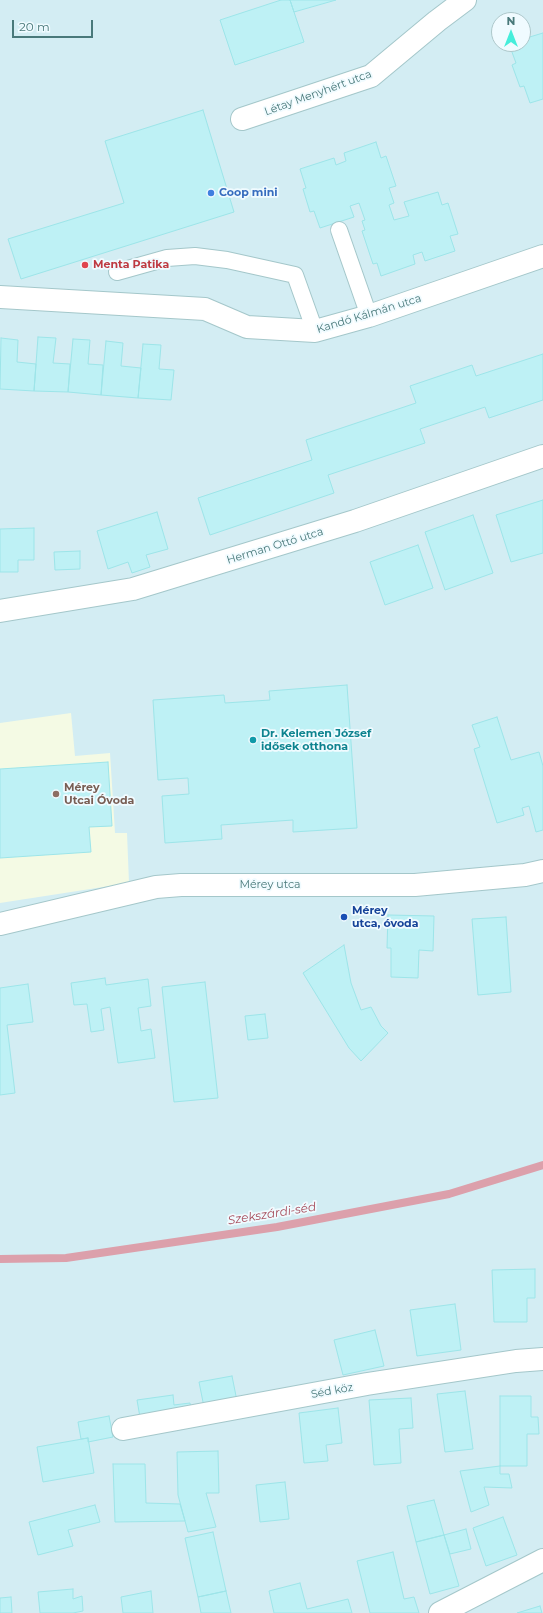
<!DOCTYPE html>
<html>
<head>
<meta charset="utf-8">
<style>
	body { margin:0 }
	#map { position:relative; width:543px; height:1613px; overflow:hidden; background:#e8f8fe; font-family:Montserrat,sans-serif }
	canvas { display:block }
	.north { position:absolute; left:491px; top:12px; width:40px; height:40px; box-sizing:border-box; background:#f0fbff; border:1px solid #adc7ca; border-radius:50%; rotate:0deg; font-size:11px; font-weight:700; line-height:16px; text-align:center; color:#49797a }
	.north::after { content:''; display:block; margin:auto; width:14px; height:18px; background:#46eedb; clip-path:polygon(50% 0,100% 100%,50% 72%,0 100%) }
	.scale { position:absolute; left:12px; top:20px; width:81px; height:18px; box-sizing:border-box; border:2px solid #49797a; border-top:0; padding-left:5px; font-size:12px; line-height:14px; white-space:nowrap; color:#49797a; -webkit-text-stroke:3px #f0fbff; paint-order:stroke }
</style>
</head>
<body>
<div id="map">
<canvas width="543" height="1613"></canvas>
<div class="north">N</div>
<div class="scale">20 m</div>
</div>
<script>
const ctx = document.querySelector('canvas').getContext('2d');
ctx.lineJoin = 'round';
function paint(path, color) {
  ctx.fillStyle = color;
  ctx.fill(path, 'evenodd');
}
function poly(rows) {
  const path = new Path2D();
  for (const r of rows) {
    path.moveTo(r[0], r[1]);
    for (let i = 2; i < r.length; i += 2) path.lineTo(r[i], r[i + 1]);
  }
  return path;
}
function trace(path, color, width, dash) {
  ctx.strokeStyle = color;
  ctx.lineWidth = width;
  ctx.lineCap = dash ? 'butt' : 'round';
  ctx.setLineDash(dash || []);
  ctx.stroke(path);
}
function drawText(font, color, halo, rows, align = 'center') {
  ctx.font = font + ' Montserrat,sans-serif';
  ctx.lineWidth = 3.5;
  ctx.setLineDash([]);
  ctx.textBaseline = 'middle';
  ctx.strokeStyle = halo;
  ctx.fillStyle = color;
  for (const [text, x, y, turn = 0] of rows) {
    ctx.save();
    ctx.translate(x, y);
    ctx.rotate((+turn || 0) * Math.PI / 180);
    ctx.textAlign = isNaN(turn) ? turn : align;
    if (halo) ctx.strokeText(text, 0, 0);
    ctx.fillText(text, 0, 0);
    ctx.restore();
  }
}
const residential = poly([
	[0,0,543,0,543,1613,0,1613],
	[499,20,523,20,523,44,499,44]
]);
const education = poly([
	[71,713,75,756,110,753,115,833,127,833,129,883,0,903,0,723]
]);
const stream = poly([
	[0,1259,66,1258,277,1227,449,1194,543,1165]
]);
const building = poly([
	[281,0,290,0,304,42,235,65,220,20,281,0],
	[290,0,336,0,294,12,290,0],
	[543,33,543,99,530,103,524,86,520,87,512,65,516,63,509,44,523,44,523,39,543,33],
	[203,110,234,212,21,279,8,239,124,203,105,141,203,110],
	[376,142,381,158,386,156,396,186,389,188,394,203,389,205,394,220,409,216,404,202,438,192,442,205,448,203,458,234,450,236,455,251,425,261,422,252,413,255,415,264,381,276,377,263,373,264,362,231,365,230,362,221,365,220,359,203,350,206,354,217,320,228,314,211,310,212,303,189,306,188,300,169,334,158,336,165,346,161,344,153,376,142],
	[38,337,56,338,53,363,70,364,68,392,34,391,38,337],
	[1,338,18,340,17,362,36,364,34,391,0,389,1,338],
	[73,339,90,340,88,364,103,365,101,395,68,392,73,339],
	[106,341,123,343,121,366,141,368,138,398,101,395,106,341],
	[143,344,161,345,159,369,174,370,171,400,138,398,143,344],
	[543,354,543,400,489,418,485,407,420,429,425,443,328,475,334,493,210,535,198,498,312,460,306,440,416,403,410,386,472,365,476,376,543,354],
	[543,500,543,553,511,562,496,515,543,500],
	[157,512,168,549,146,555,150,567,132,573,128,562,108,569,97,531,157,512],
	[473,515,493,573,445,590,425,532,473,515],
	[34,528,34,560,18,560,18,572,0,572,0,529,34,528],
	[418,545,433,588,385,605,370,562,418,545],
	[80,551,80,569,55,570,54,552,80,551],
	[347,685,357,828,293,832,293,820,221,825,222,839,165,843,162,796,189,794,188,778,158,780,153,700,224,695,225,703,270,700,269,691,347,685],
	[497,717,511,760,539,752,543,766,543,830,536,832,529,806,522,808,524,815,497,823,474,749,480,747,472,725,497,717],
	[108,762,112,826,89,827,91,852,0,858,0,769,108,762],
	[388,915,434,916,433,951,419,950,418,978,391,977,391,948,387,948,388,915],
	[506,917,511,992,478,995,472,919,506,917],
	[344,945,351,983,361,1010,371,1007,381,1026,388,1033,361,1061,349,1048,303,973,344,945],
	[105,978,106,985,148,979,151,1006,138,1008,141,1031,151,1029,155,1058,118,1063,110,1007,101,1009,104,1030,91,1032,87,1004,74,1005,71,983,105,978],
	[205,982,218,1098,174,1102,162,987,205,982],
	[28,984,33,1022,7,1025,15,1093,0,1095,0,988,28,984],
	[265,1014,268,1038,248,1040,245,1016,265,1014],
	[535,1269,535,1298,527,1298,527,1322,494,1322,492,1270,535,1269],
	[455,1304,461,1350,417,1356,410,1310,455,1304],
	[375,1330,384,1366,343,1375,334,1340,375,1330],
	[232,1376,237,1401,204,1407,199,1382,232,1376],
	[465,1391,473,1449,445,1452,437,1394,465,1391],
	[173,1395,174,1405,190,1403,192,1414,141,1423,137,1400,173,1395],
	[500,1396,531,1396,531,1417,538,1417,539,1434,527,1434,527,1466,500,1466,500,1396],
	[411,1398,413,1428,399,1429,401,1463,374,1465,369,1400,411,1398],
	[338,1408,342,1443,326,1445,328,1461,304,1463,299,1413,338,1408],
	[109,1416,113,1437,88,1442,88,1438,81,1439,78,1422,109,1416],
	[88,1438,94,1473,43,1482,37,1447,88,1438],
	[218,1451,219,1493,206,1493,216,1527,188,1532,178,1495,177,1452,218,1451],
	[113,1464,145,1464,146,1503,180,1504,185,1521,115,1522,113,1464],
	[500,1466,500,1474,509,1474,512,1488,484,1487,489,1505,471,1512,460,1471,500,1466],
	[285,1482,289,1519,260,1522,256,1485,285,1482],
	[434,1500,444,1535,416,1542,407,1506,434,1500],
	[95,1505,100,1522,68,1530,73,1546,38,1555,29,1522,95,1505],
	[503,1517,517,1555,486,1566,473,1528,503,1517],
	[466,1529,471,1549,450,1554,444,1535,466,1529],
	[213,1532,226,1591,198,1597,185,1538,213,1532],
	[444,1535,459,1586,430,1594,416,1542,444,1535],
	[393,1552,404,1599,414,1597,419,1613,370,1613,357,1561,393,1552],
	[300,1583,307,1609,348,1599,352,1613,274,1613,269,1591,300,1583],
	[73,1589,73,1599,82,1596,83,1611,73,1613,40,1613,38,1592,73,1589],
	[151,1591,153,1613,123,1613,121,1597,151,1591],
	[226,1591,231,1613,201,1613,198,1597,226,1591],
	[11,1597,12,1613,0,1613,0,1598,11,1597],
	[540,1606,542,1613,517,1613,540,1606]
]);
const service = poly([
	[339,230,369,316],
	[117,272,167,258,195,256,227,260,295,275,315,331]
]);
const minor = poly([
	[242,119,371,76,437,21,465,0],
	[0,297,205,309,247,327,315,331,369,316,543,256],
	[0,611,133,589,355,521,543,456],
	[0,924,156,887,181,885,415,885,525,875,543,871],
	[123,1429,367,1384,516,1361,543,1359],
	[440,1613,543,1560]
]);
const markers = [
	[211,193,4,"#3f7fe0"],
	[85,265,4,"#e0444e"],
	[253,740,4,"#0f9aa8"],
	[56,794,4,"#8d6e63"],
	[344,917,4,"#1a4fb4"]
];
const streetNames = [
	["Létay Menyhért utca",318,93,-20],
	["Kandó Kálmán utca",369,314,-17],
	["Herman Ottó utca",275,546,-17],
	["Mérey utca",270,885],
	["Séd köz",332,1391,-10]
];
const shopNames = [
	["Coop mini",219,193]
];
const healthNames = [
	["Menta Patika",93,265]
];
const cultureNames = [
	["Dr. Kelemen József",261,734],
	["idősek otthona",261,747]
];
const educationNames = [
	["Mérey",64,788],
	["Utcai Óvoda",64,801]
];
const transitNames = [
	["Mérey",352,911],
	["utca, óvoda",352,924]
];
const waterNames = [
	["Szekszárdi-séd",272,1214,-9]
];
paint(residential, '#d3edf3');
paint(education, '#f4fae4');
trace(stream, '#dca0ab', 8);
paint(building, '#bef1f5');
trace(building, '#9de5e9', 1);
trace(service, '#a4c7ca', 18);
trace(minor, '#a4c7ca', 24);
trace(service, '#fff', 16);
trace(minor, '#fff', 22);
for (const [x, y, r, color] of markers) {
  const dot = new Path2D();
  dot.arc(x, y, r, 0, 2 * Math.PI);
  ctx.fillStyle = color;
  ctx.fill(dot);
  trace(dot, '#f0fbff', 1.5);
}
drawText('11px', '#49797a', '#f0fbff', streetNames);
drawText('bold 11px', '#366cbe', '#f0fbff', shopNames, 'left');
drawText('bold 11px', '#be3a42', '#f0fbff', healthNames, 'left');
drawText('bold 11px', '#0d838f', '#f0fbff', cultureNames, 'left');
drawText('bold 11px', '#785e54', '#f0fbff', educationNames, 'left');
drawText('bold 11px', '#164399', '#f0fbff', transitNames, 'left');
drawText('italic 12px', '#a54a59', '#f0fbff', waterNames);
</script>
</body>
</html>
